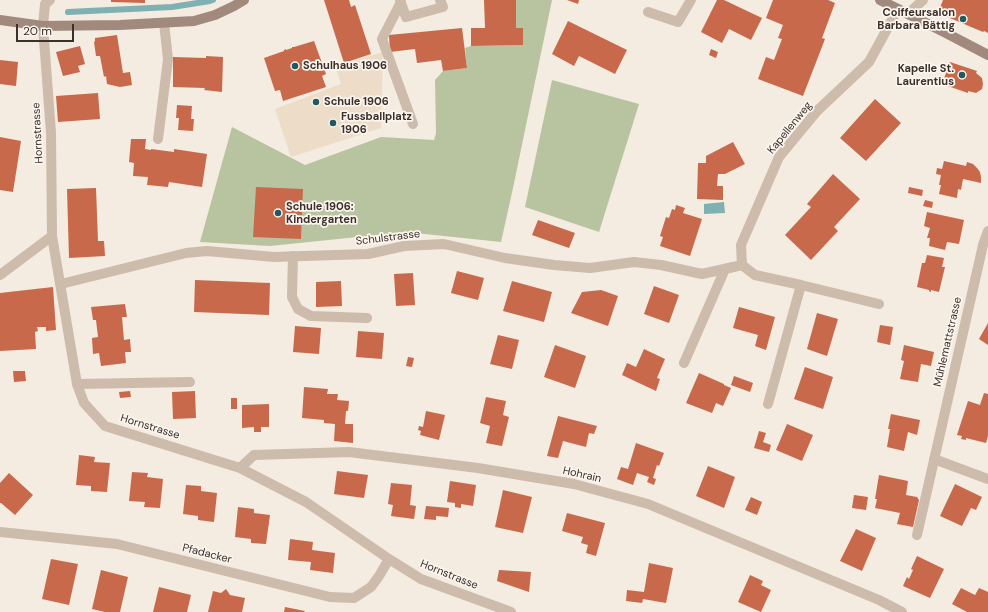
<!DOCTYPE html>
<html>
<head>
<meta charset="utf-8">
<style>
	body { margin:0 }
	#map { position:relative; width:988px; height:612px; overflow:hidden; background:#f4ebe1; font-family:"DM Sans",sans-serif }
	canvas { display:block }
	.scale { position:absolute; left:16px; top:24px; width:58px; height:18px; box-sizing:border-box; border:2px solid #3b302b; border-top:0; padding-left:5px; font-size:12px; line-height:14px; white-space:nowrap; color:#3b302b; -webkit-text-stroke:3px #fbf5ee; paint-order:stroke }
</style>
</head>
<body>
<div id="map">
<canvas width="988" height="612"></canvas>
<div class="scale">20 m</div>
</div>
<script>
const ctx = document.querySelector('canvas').getContext('2d');
ctx.lineJoin = 'round';
function paint(path, color) {
  ctx.fillStyle = color;
  ctx.fill(path, 'evenodd');
}
function poly(rows) {
  const path = new Path2D();
  for (const r of rows) {
    path.moveTo(r[0], r[1]);
    for (let i = 2; i < r.length; i += 2) path.lineTo(r[i], r[i + 1]);
  }
  return path;
}
function trace(path, color, width, dash) {
  ctx.strokeStyle = color;
  ctx.lineWidth = width;
  ctx.lineCap = dash ? 'butt' : 'round';
  ctx.setLineDash(dash || []);
  ctx.stroke(path);
}
function drawText(font, color, halo, rows, align = 'center') {
  ctx.font = font + ' "DM Sans",sans-serif';
  ctx.lineWidth = 3.5;
  ctx.setLineDash([]);
  ctx.textBaseline = 'middle';
  ctx.strokeStyle = halo;
  ctx.fillStyle = color;
  for (const [text, x, y, turn = 0] of rows) {
    ctx.save();
    ctx.translate(x, y);
    ctx.rotate((+turn || 0) * Math.PI / 180);
    ctx.textAlign = isNaN(turn) ? turn : align;
    if (halo) ctx.strokeText(text, 0, 0);
    ctx.fillText(text, 0, 0);
    ctx.restore();
  }
}
const green = poly([
	[516,0,552,0,513,188,501,242,406,232,270,246,200,242,232,127,305,165,381,137,434,140,436,133,435,80,443,71,467,68,465,48,471,46,523,45,523,28,516,28],
	[552,80,639,104,599,232,525,207]
]);
const plaza = poly([
	[383,52,381,128,291,157,275,109,341,84,336,68,341,65]
]);
const water = poly([
	[724,202,725,213,704,214,704,204]
]);
const stream = poly([
	[68,12,172,7,210,1,213,0]
]);
const building = poly([
	[111,0,145,0,145,3,111,2],
	[324,0,349,0,351,7,355,5,371,54,344,63],
	[484,0,516,0,516,28,523,28,523,45,471,46,471,28,485,28],
	[567,0,579,0,578,4],
	[717,0,724,0,762,18,751,40,729,29,722,43,701,32],
	[773,0,828,0,835,3,822,38,825,39,803,96,758,79,766,57,774,60,782,39,778,38,783,25,766,18],
	[943,0,988,0,988,33,984,31,983,32,938,13],
	[568,21,627,50,615,74,579,56,574,66,552,54],
	[462,28,467,68,443,71,441,60,417,63,415,49,390,52,389,35],
	[117,35,123,73,130,72,132,85,120,87,107,84,106,76,104,77,100,56,96,56,94,42,95,41,95,38],
	[314,41,326,74,322,76,326,87,283,101,280,90,275,91,264,58,284,51,284,50,286,49,286,50,292,48,292,47,294,47],
	[80,46,85,64,78,66,80,72,63,76,56,52],
	[711,49,718,52,716,58,709,55],
	[206,56,223,57,222,92,204,90,205,88,173,87,173,57,206,58],
	[0,60,18,62,16,86,0,84],
	[950,62,977,71,976,73,982,78,983,84,982,89,976,93,968,91,968,93,942,84],
	[98,93,100,119,58,122,56,96],
	[875,99,901,123,866,161,840,138],
	[177,105,192,106,191,119,194,119,193,131,178,130,179,118,176,118],
	[0,137,21,141,13,192,0,190],
	[131,139,146,139,145,149,151,150,151,149,174,152,174,149,207,154,202,187,169,182,168,187,147,185,148,177,133,176,134,163,129,162],
	[733,142,745,164,725,174,718,174,717,186,723,186,723,200,697,199,698,163,706,163,706,156],
	[944,161,966,166,967,162,973,164,977,168,980,172,981,177,981,183,963,179,961,190,958,189,957,198,939,194,941,185,939,185,941,175,936,174,937,168,942,169],
	[833,174,860,199,834,227,838,231,811,260,785,235,811,207,807,204],
	[256,187,303,189,301,239,253,237],
	[909,187,923,190,922,196,908,193],
	[96,188,98,241,104,241,105,256,69,258,67,189],
	[925,200,933,202,932,208,923,206],
	[676,205,685,208,683,213,702,219,690,256,660,246,663,237,660,236,666,217,669,218,672,209,675,210],
	[927,212,964,220,959,244,947,242,945,250,929,246,930,238,927,238,930,228,924,226],
	[538,220,575,233,569,248,532,235],
	[927,255,944,258,942,267,945,267,939,292,931,290,931,292,929,291,929,290,917,287,922,263,925,263],
	[457,271,484,278,478,300,451,293],
	[413,273,415,305,396,306,394,274],
	[195,280,270,283,269,315,194,312],
	[341,281,342,306,316,307,316,282],
	[512,281,552,292,544,322,503,311],
	[654,286,679,295,669,323,644,314],
	[53,287,56,330,46,331,46,327,37,327,38,331,35,332,36,349,0,351,0,293],
	[601,290,618,296,608,326,571,313,582,292],
	[125,304,127,317,122,317,124,340,130,339,131,352,125,352,126,363,101,366,99,353,93,354,92,338,98,337,96,320,93,320,91,307],
	[739,307,775,317,766,350,755,346,758,335,733,328],
	[817,313,838,319,827,356,807,349],
	[988,323,988,345,979,339],
	[880,325,893,327,890,345,877,342],
	[295,326,321,328,319,354,293,352],
	[358,331,384,333,382,359,356,357],
	[498,335,519,340,512,369,490,364],
	[555,345,586,356,575,388,544,377],
	[904,345,934,352,931,366,921,364,918,382,900,379,904,361,901,360],
	[644,349,665,359,657,378,660,379,656,391,622,375,627,363,636,367],
	[408,357,414,358,412,367,406,366],
	[805,367,833,377,823,409,794,399],
	[13,371,25,371,26,381,14,382],
	[699,373,724,384,724,385,731,388,723,406,716,403,712,413,686,403],
	[734,376,753,383,750,392,731,385],
	[304,387,328,389,327,394,338,394,337,400,349,401,348,411,346,411,345,424,353,424,353,443,334,441,335,424,324,423,324,420,302,418],
	[130,391,131,397,120,398,119,392],
	[195,391,196,418,173,419,172,392],
	[984,393,988,394,988,436,986,443,966,438,966,440,961,439,962,436,957,435,968,401,980,405],
	[486,397,506,401,503,415,509,417,502,446,486,443,490,426,480,423],
	[231,398,237,398,237,409,231,409],
	[269,404,269,427,261,427,261,432,254,432,254,427,242,428,242,405],
	[426,411,445,415,439,440,420,435,421,431,418,430,419,426,423,427],
	[891,414,920,420,917,435,908,432,904,451,887,447,890,429,888,429],
	[558,416,597,426,594,434,589,433,586,447,563,441,558,458,547,456],
	[787,424,813,435,802,461,776,450],
	[759,431,766,433,763,442,771,445,769,452,754,448],
	[636,443,664,453,659,466,657,465,653,478,656,479,654,485,647,482,649,477,637,473,633,485,617,479,621,467,628,469],
	[79,455,95,457,94,462,110,463,107,492,91,491,91,486,76,485],
	[708,466,735,477,724,508,696,496],
	[337,471,368,475,364,498,334,494],
	[132,472,148,473,147,477,163,479,160,508,144,507,145,502,129,501],
	[9,473,33,495,15,515,1,503,0,503,0,483],
	[879,475,908,481,906,495,917,497,919,500,913,527,897,524,900,513,875,508,877,499,875,499],
	[450,481,476,485,473,506,461,504,461,508,455,507,455,503,447,502],
	[391,483,412,485,410,505,416,506,414,519,391,516,393,505,388,504],
	[955,484,982,497,976,510,971,508,962,526,940,516],
	[186,485,201,486,201,491,217,493,214,522,198,520,198,516,183,514],
	[503,490,532,497,523,533,495,527],
	[854,495,868,497,866,510,852,508],
	[751,497,762,502,757,515,745,510],
	[426,506,449,508,448,517,436,516,436,520,424,519],
	[238,507,254,509,254,513,270,515,266,544,251,543,251,539,235,537],
	[567,513,605,523,596,556,586,553,588,545,581,543,583,537,562,531],
	[856,529,876,538,862,571,840,561],
	[290,539,313,542,312,550,335,553,333,573,310,570,311,562,288,560],
	[917,556,944,569,930,598,903,586,907,577,909,579,913,570,911,569],
	[51,559,78,564,69,605,42,599],
	[649,563,673,568,666,603,643,599,642,603,626,601,627,590,644,592],
	[101,570,128,577,120,612,105,612,92,609],
	[499,570,531,572,529,592,497,581],
	[750,575,763,581,761,585,771,590,761,612,738,602],
	[159,587,191,595,187,612,153,612],
	[961,588,975,595,979,588,988,592,988,612,967,612,952,604],
	[226,589,230,595,245,598,242,612,208,612,213,591,221,593],
	[285,607,305,611,304,612,284,612]
]);
const lane = poly([
	[400,0,406,17,443,7,440,0],
	[401,2,382,39,413,124],
	[648,12,678,22,691,0],
	[43,26,45,4,50,0],
	[158,139,168,59,164,23],
	[293,256,292,297,298,309,311,316,367,318],
	[684,363,725,269,733,267],
	[77,384,190,382]
]);
const street = poly([
	[908,14,923,0],
	[43,26,51,133,52,236,77,384,84,403,105,426,240,468,306,502,389,559,421,579,511,612],
	[0,275,52,236],
	[61,284,186,253,207,251,274,257,304,256,368,254,404,246,444,244,505,258,554,265,590,268,634,262,661,265,702,274,742,265],
	[879,304,801,285,755,275,742,265,741,245,779,157,817,111,869,62,898,9],
	[768,404,801,285],
	[934,459,988,479],
	[240,468,254,455,349,452,478,468,574,484,648,504,879,600,902,612],
	[0,532,117,544,330,597,354,598,371,587,379,576,389,559],
	[917,535,983,245,988,231]
]);
const secondary = poly([
	[880,0,946,33,988,55],
	[0,20,43,26,120,25,194,21,215,15,234,6,244,0]
]);
const markers = [
	[963,19,4,"#1f5a5e"],
	[295,66,4,"#1f5a5e"],
	[962,75,4,"#1f5a5e"],
	[316,102,4,"#1f5a5e"],
	[333,123,4,"#1f5a5e"],
	[278,213,4,"#1f5a5e"]
];
const poiNames = [
	["Coiffeursalon",955,13,"right"],
	["Barbara Bättig",955,26,"right"],
	["Schulhaus 1906",303,66],
	["Kapelle St.",954,69,"right"],
	["Laurentius",954,82,"right"],
	["Schule 1906",324,102],
	["Fussballplatz",341,117],
	["1906",341,130],
	["Schule 1906:",286,207],
	["Kindergarten",286,220]
];
const streetNames = [
	["Kapellenweg",790,128,-51],
	["Hornstrasse",38,133,-93],
	["Schulstrasse",388,238,-7],
	["Mühlemattstrasse",948,342,-77],
	["Hornstrasse",150,427,17],
	["Hohrain",582,475,13],
	["Pfadacker",207,554,14],
	["Hornstrasse",449,575,22]
];
paint(green, '#b8c4a0');
paint(plaza, '#ecdcc8');
paint(water, '#7fb0b2');
trace(stream, '#7fb0b2', 6);
paint(building, '#c8694b');
trace(lane, '#cdbbac', 10);
trace(street, '#cdbbac', 10);
trace(secondary, '#a18a7d', 10);
for (const [x, y, r, color] of markers) {
  const dot = new Path2D();
  dot.arc(x, y, r, 0, 2 * Math.PI);
  ctx.fillStyle = color;
  ctx.fill(dot);
  trace(dot, '#fbf5ee', 1.5);
}
drawText('bold 11px', '#3b302b', '#fbf5ee', poiNames, 'left');
drawText('11px', '#3b302b', '#fbf5ee', streetNames);
</script>
</body>
</html>
